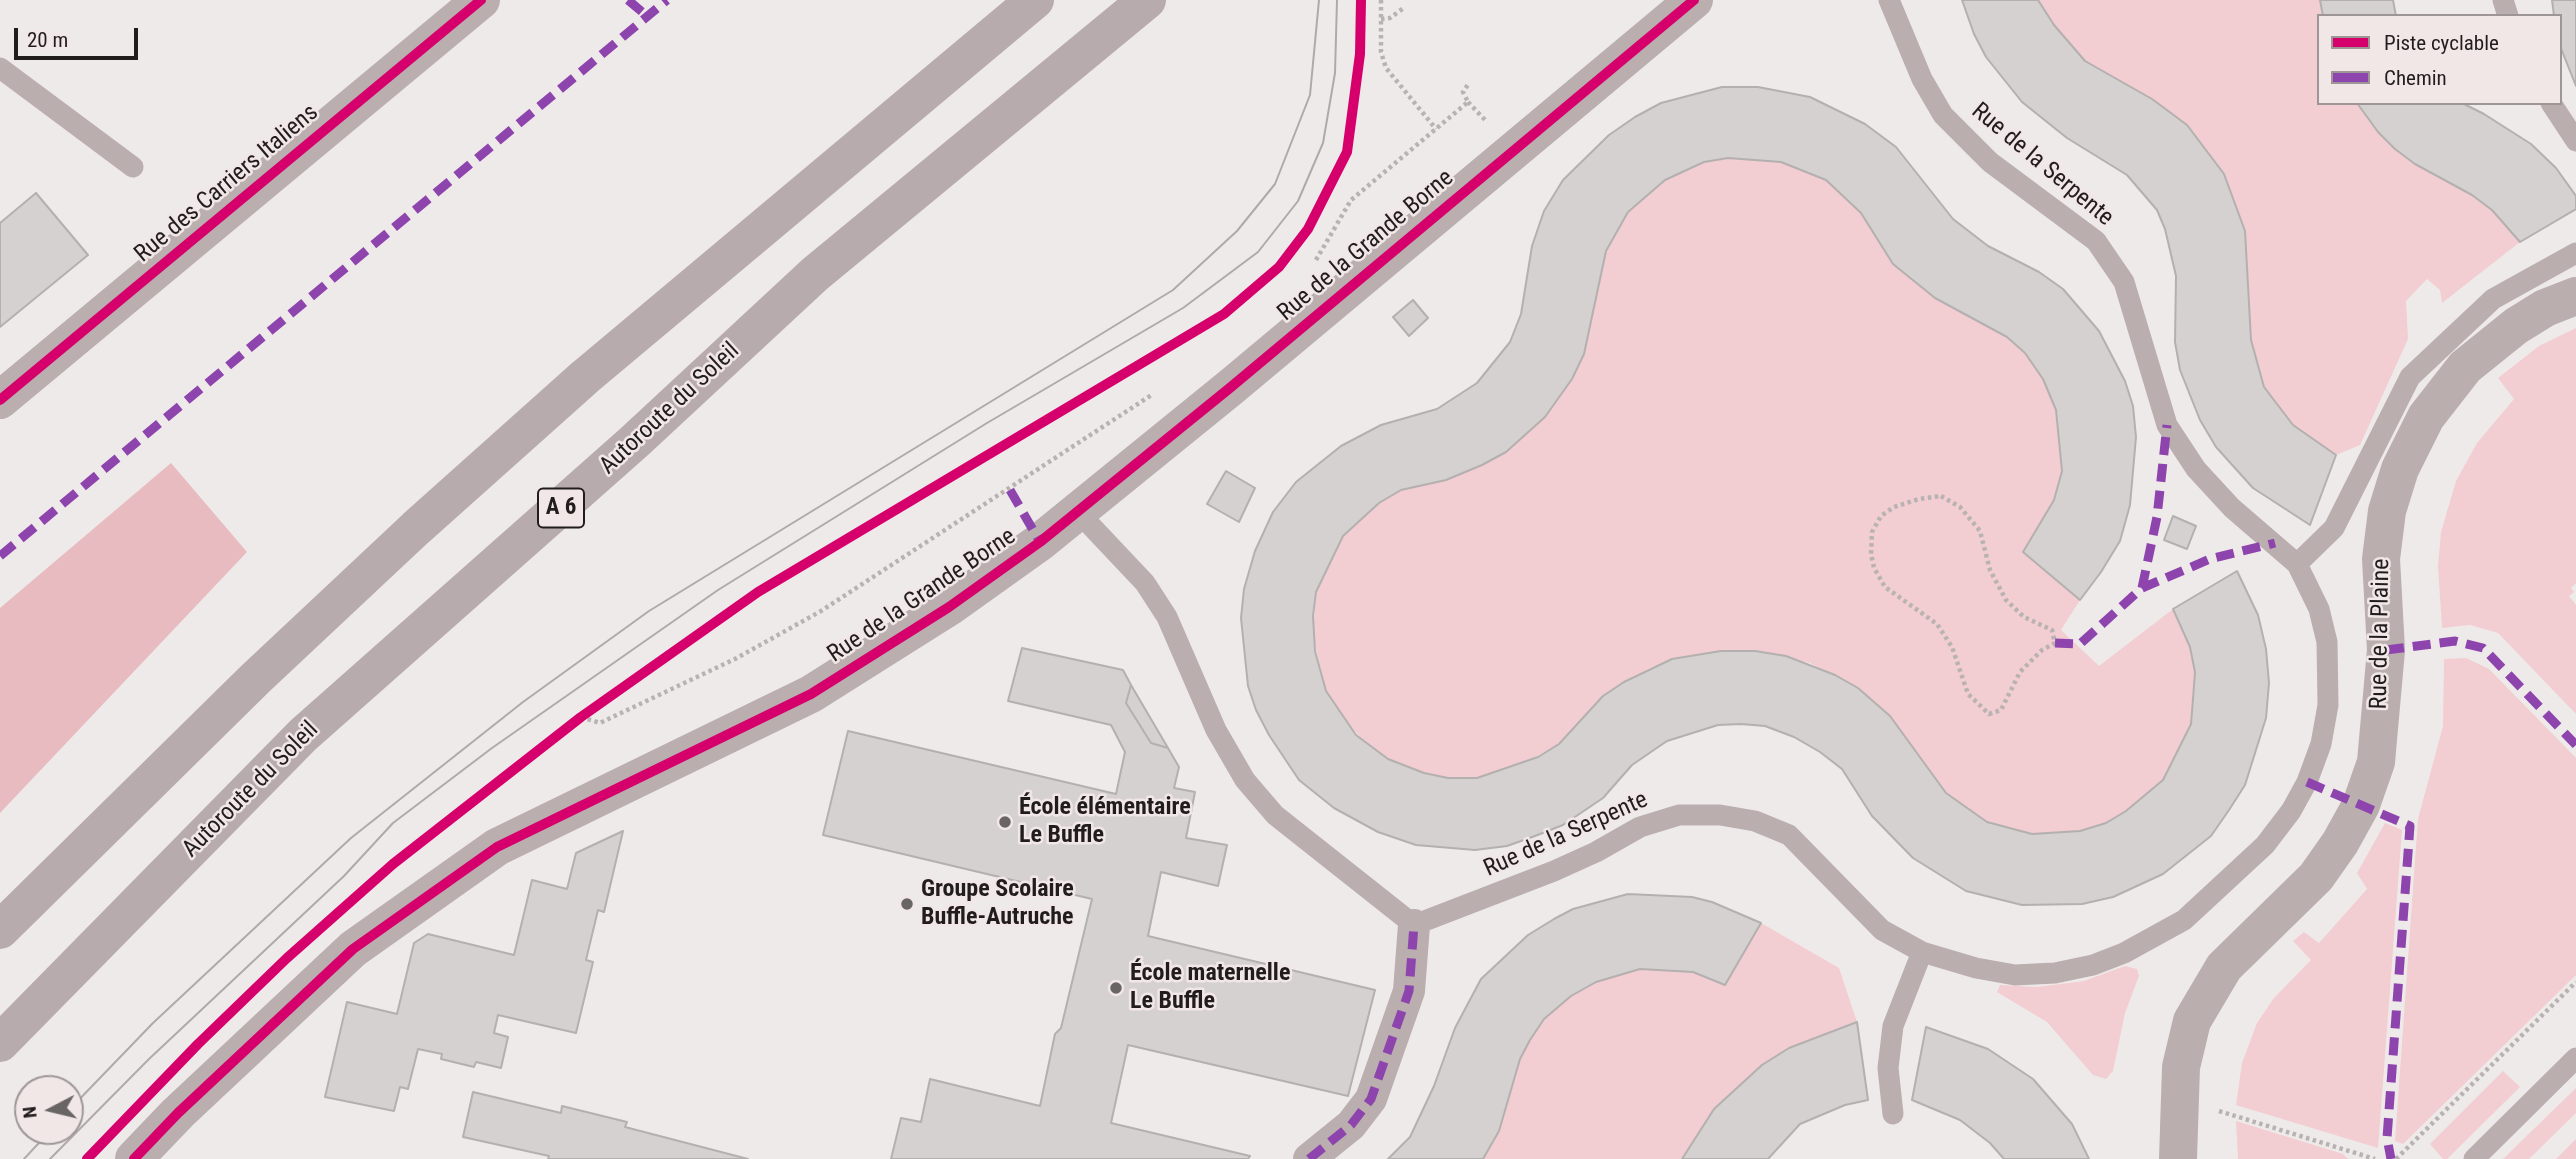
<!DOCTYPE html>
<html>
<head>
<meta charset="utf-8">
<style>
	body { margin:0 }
	#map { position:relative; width:2576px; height:1159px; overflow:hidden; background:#efeaea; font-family:"Roboto Condensed",sans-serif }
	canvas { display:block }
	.legend { position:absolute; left:2317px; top:14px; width:245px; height:91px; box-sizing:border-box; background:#f2e7e7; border:2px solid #9e9696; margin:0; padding:9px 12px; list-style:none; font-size:21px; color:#211d1d }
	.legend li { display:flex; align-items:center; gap:14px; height:35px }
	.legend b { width:35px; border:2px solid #9e9696 }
	.north { position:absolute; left:14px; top:1075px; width:70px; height:70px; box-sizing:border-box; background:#f2e7e7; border:2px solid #9e9696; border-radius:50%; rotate:263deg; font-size:19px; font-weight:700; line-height:28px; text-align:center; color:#211d1d }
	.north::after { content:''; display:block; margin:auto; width:24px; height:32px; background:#696565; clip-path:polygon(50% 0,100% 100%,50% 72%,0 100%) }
	.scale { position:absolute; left:14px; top:28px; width:124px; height:32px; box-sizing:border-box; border:4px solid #211d1d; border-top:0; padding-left:9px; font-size:21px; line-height:24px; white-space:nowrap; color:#211d1d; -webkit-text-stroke:5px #f2e7e7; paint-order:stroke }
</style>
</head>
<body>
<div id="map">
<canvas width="2576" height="1159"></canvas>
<ul class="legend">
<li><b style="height:9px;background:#d6006c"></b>Piste cyclable</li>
<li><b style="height:9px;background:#8e44ad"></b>Chemin</li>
</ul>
<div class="north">N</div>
<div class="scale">20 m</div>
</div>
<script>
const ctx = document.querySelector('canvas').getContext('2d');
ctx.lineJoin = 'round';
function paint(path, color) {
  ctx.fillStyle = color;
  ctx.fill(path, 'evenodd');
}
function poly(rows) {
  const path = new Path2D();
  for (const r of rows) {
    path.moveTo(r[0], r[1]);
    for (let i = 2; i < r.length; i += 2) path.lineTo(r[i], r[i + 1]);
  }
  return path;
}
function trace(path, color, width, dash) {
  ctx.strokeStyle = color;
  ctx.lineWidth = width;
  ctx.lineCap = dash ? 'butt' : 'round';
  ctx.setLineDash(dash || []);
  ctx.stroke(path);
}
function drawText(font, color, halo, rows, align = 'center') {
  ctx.font = font + ' "Roboto Condensed",sans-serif';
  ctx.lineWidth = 5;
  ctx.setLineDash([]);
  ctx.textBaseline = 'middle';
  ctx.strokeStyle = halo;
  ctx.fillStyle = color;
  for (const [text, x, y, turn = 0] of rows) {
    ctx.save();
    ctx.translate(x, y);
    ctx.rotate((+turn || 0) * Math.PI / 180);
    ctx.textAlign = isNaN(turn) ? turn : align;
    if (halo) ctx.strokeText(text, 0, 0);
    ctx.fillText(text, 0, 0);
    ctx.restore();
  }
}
const green = poly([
	[2038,0,2320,0,2323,16,2319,16,2319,103,2357,103,2378,132,2395,149,2415,164,2472,195,2492,210,2520,242,2442,303,2440,290,2427,279,2406,301,2408,339,2360,445,2336,455,2293,425,2264,387,2251,340,2245,231,2224,174,2187,125,2085,61,2054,25],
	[1728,158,1781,162,1826,180,1861,213,1893,264,1935,298,2007,337,2025,353,2043,379,2056,410,2062,471,2054,500,2040,527,2080,600,2061,630,2099,666,2173,609,2190,647,2195,672,2191,724,2179,752,2163,780,2126,811,2106,823,2080,831,2052,834,2032,834,1987,822,1946,793,1890,716,1858,688,1810,663,1755,651,1695,655,1650,668,1603,696,1559,744,1519,766,1477,778,1448,778,1424,773,1388,759,1369,747,1341,716,1326,691,1313,636,1316,592,1343,536,1379,503,1401,490,1446,480,1482,465,1506,452,1545,417,1572,379,1584,354,1606,251,1628,212,1665,180,1704,162],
	[2576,328,2576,583,2571,588,2574,592,2569,596,2576,605,2576,714,2498,633,2470,625,2442,628,2438,566,2441,532,2456,481,2477,443,2514,399,2498,378,2539,346],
	[2466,658,2489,669,2576,758,2576,975,2403,1144,2395,1141,2418,819,2443,726,2444,659],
	[2385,823,2402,830,2378,1148,2236,1105,2242,1063,2257,1023,2274,998,2311,960,2293,941,2304,932,2319,943,2367,889,2357,873],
	[1761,923,1839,968,1857,1022,1789,1048,1762,1065,1714,1109,1682,1159,1483,1159,1499,1131,1520,1059,1530,1040,1544,1019,1571,996,1596,982,1640,969,1693,972,1725,985],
	[2125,966,2137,969,2139,976,2125,1013,2113,1071,2106,1079,2093,1075,2047,1022,1997,992,2000,985,2037,987,2084,981],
	[2503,1071,2520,1087,2447,1159,2443,1159,2430,1144],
	[2576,1088,2576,1113,2529,1159,2503,1159],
	[2236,1121,2343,1154,2348,1159,2238,1159],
	[2576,1139,2576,1159,2556,1159]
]);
const forest = poly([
	[171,463,247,552,0,813,0,608]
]);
const building = poly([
	[1962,0,2038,0,2054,25,2085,61,2152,99,2187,125,2224,174,2245,231,2251,340,2264,387,2293,425,2336,455,2310,525,2253,488,2216,447,2200,420,2180,370,2175,342,2176,276,2165,229,2157,210,2127,175,2067,138,2022,102,1986,57,1974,34,1962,0],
	[2320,0,2393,0,2396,16,2323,16,2320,0],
	[2552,0,2576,0,2576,86,2560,46,2560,16,2554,16,2552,0],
	[1722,87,1758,87,1810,97,1865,124,1896,147,1953,219,1988,246,2039,272,2063,289,2099,331,2125,381,2133,406,2136,437,2130,505,2120,541,2101,572,2080,600,2023,552,2054,500,2062,471,2056,410,2043,379,2025,353,2007,337,1935,298,1893,264,1861,213,1826,180,1781,162,1728,158,1704,162,1665,180,1628,212,1606,251,1584,354,1572,379,1545,417,1506,452,1482,465,1446,480,1401,490,1379,503,1343,536,1316,592,1313,616,1315,651,1326,691,1356,735,1388,759,1424,773,1448,778,1477,778,1538,757,1559,744,1603,696,1624,682,1672,659,1721,651,1755,651,1786,656,1835,675,1858,688,1890,716,1946,793,1987,822,2032,834,2080,831,2106,823,2126,811,2163,780,2191,724,2193,699,2195,672,2190,647,2173,609,2237,571,2258,615,2266,649,2269,683,2266,718,2245,785,2229,810,2211,836,2163,874,2113,897,2082,904,2022,905,1966,891,1913,858,1872,816,1842,769,1820,752,1794,737,1765,726,1741,724,1718,725,1667,741,1632,765,1603,798,1563,825,1535,836,1507,846,1475,850,1416,845,1378,832,1334,808,1299,780,1269,735,1256,710,1248,686,1241,618,1244,589,1255,551,1273,512,1296,482,1341,446,1381,425,1437,409,1477,383,1510,342,1521,314,1532,246,1544,211,1563,180,1609,135,1635,117,1661,103,1722,87],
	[2357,103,2462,103,2484,114,2531,144,2556,168,2576,196,2576,209,2520,242,2492,210,2472,195,2415,164,2395,149,2378,132,2357,103],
	[36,193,88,255,0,327,0,223,36,193],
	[1413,300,1428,318,1409,336,1393,317,1413,300],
	[1226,471,1255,488,1239,522,1207,504,1226,471],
	[2173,516,2196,526,2187,549,2164,540,2173,516],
	[1022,648,1123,670,1131,685,1126,703,1151,743,1168,748,1179,767,1174,788,1195,792,1186,838,1227,845,1218,886,1161,872,1148,936,1375,990,1348,1096,1128,1045,1111,1123,1250,1156,1248,1159,891,1159,901,1118,921,1122,930,1079,1040,1106,1055,1034,1061,1028,1092,899,823,835,848,731,1116,794,1125,752,1111,725,1008,701,1022,648],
	[1131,685,1168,748,1151,743,1126,703,1131,685],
	[623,831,604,912,598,910,586,960,593,962,576,1033,498,1015,494,1033,508,1037,501,1068,476,1062,474,1067,441,1059,442,1054,418,1049,408,1089,400,1087,394,1111,325,1097,347,1002,397,1014,414,943,428,934,514,955,532,880,567,889,576,853,623,831],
	[1628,894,1692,897,1712,902,1761,923,1725,985,1693,972,1640,969,1596,982,1571,996,1544,1019,1530,1040,1520,1059,1499,1131,1483,1159,1388,1159,1410,1137,1434,1086,1455,1028,1481,979,1528,935,1554,919,1573,909,1628,894],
	[1857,1022,1868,1100,1845,1105,1800,1124,1768,1159,1682,1159,1714,1109,1762,1065,1789,1048,1857,1022],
	[1926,1027,1988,1049,2033,1079,2072,1124,2089,1159,2004,1159,1990,1143,1960,1120,1912,1100,1926,1027],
	[473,1092,561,1113,562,1106,627,1122,625,1127,748,1159,548,1159,549,1156,463,1137,473,1092]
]);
const path = poly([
	[1381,0,1381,52,1386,68,1436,129],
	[1381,19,1390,18,1405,7],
	[1468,102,1487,122],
	[1316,260,1351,200,1468,102,1463,92,1469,83],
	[1941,496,1960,507,1980,531,1990,570,2006,600,2024,617,2052,630,2055,643,2042,650,2020,672,2001,710,1989,714,1968,694,1952,647,1937,624,1885,587,1874,568,1871,554,1872,532,1881,516,1894,507,1919,499,1941,496],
	[581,717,600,723,735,659,821,611,1153,394],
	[2219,1111,2375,1159],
	[2396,1159,2576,982]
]);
const service = poly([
	[2503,0,2508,16],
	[0,68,133,167],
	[2551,103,2576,141],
	[1078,512,1145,583,1167,617,1216,730,1245,780,1275,815,1414,925,1554,871,1596,852,1640,827,1679,815,1720,815,1755,821,1789,835,1882,930,1922,952,1976,968,2015,975,2055,973,2093,965,2124,953,2184,920,2265,845,2291,811,2307,782,2321,744,2328,705,2327,642,2319,609,2297,564,2232,508,2196,469,2167,425,2124,282,2096,241,1990,162,1943,115,1922,79,1889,0],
	[2297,564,2334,528,2410,377,2493,299,2576,253],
	[1893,1114,1888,1068,1893,1026,1922,952],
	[2474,1159,2576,1058]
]);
const pedestrian = poly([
	[1309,1159,1351,1125,1371,1099,1409,991,1414,925]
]);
const minor = poly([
	[0,400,481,0],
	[134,1159,178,1113,353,949,497,847,811,694,949,607,1040,542,1231,387,1694,0],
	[2178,1159,2181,1067,2192,1021,2224,967,2316,877,2340,843,2361,805,2376,762,2386,650,2381,559,2387,511,2400,469,2426,417,2465,367,2516,326,2545,308,2576,296]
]);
const motorway = poly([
	[0,930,255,679,416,528,585,377,1035,0],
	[0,1043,303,735,634,442,815,274,1147,0]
]);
const tram = poly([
	[70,1109,153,1023,351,838,523,702,649,611,1173,290,1237,231,1275,184,1310,95,1319,0],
	[24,1159,50,1131],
	[50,1159,149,1059,344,876,393,823,492,748,718,590,987,423,1183,308,1258,252,1298,201,1323,143,1335,73,1337,0]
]);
const quiet = poly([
	[628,0,647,16],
	[1010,490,1040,542],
	[0,556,667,0],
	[2142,588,2157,517,2167,425],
	[2055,643,2080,644,2142,588,2210,559,2275,543],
	[2386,650,2455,641,2483,648,2576,745],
	[2307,782,2410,826,2387,1138,2391,1159],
	[1309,1159,1351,1125,1371,1099,1409,991,1414,925]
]);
const cycleway = poly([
	[0,400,481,0],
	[87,1159,198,1044,287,958,393,864,581,717,758,592,1224,314,1279,267,1308,229,1347,152,1360,54,1361,0],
	[134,1159,178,1113,353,949,497,847,811,694,949,607,1040,542,1231,387,1694,0]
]);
const markers = [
	[1005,822,7,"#696565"],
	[907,904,7,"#696565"],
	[1116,988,7,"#696565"]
];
const shields = [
	[561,508,46]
];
const shieldNames = [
	["A 6",561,508]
];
const streetNames = [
	["Rue de la Serpente",2042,165,40],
	["Rue des Carriers Italiens",227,184,-40],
	["Rue de la Grande Borne",1366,246,-40],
	["Autoroute du Soleil",670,409,-43],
	["Rue de la Grande Borne",922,596,-34],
	["Rue de la Plaine",2381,634,-89],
	["Autoroute du Soleil",251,790,-45],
	["Rue de la Serpente",1566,835,-24]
];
const poiNames = [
	["École élémentaire",1019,808],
	["Le Buffle",1019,836],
	["Groupe Scolaire",921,890],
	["Buffle-Autruche",921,918],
	["École maternelle",1130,974],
	["Le Buffle",1130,1002]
];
paint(green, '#f2cdd1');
paint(forest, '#e7bbc0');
paint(building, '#d5d1d1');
trace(building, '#b4b0b0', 2);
trace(path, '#b9b2b2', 4.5, [3.5, 3.5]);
trace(service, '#baaeaf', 21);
trace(pedestrian, '#baaeaf', 32);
trace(minor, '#baaeaf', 38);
trace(motorway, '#b8abad', 38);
trace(tram, '#b1a9a9', 2);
trace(quiet, '#8e44ad', 9, [18, 9]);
trace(cycleway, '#d6006c', 10);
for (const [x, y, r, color] of markers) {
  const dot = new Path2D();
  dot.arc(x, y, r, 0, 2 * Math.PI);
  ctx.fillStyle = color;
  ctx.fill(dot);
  trace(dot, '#f2e7e7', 2.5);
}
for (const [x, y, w] of shields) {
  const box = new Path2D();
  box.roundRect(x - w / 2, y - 19.5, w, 39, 5);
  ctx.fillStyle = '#f2e7e7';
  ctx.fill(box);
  trace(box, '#211d1d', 2);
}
drawText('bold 23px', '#211d1d', null, shieldNames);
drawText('24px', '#211d1d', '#f2e7e7', streetNames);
drawText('bold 24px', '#211d1d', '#f2e7e7', poiNames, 'left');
</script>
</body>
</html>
